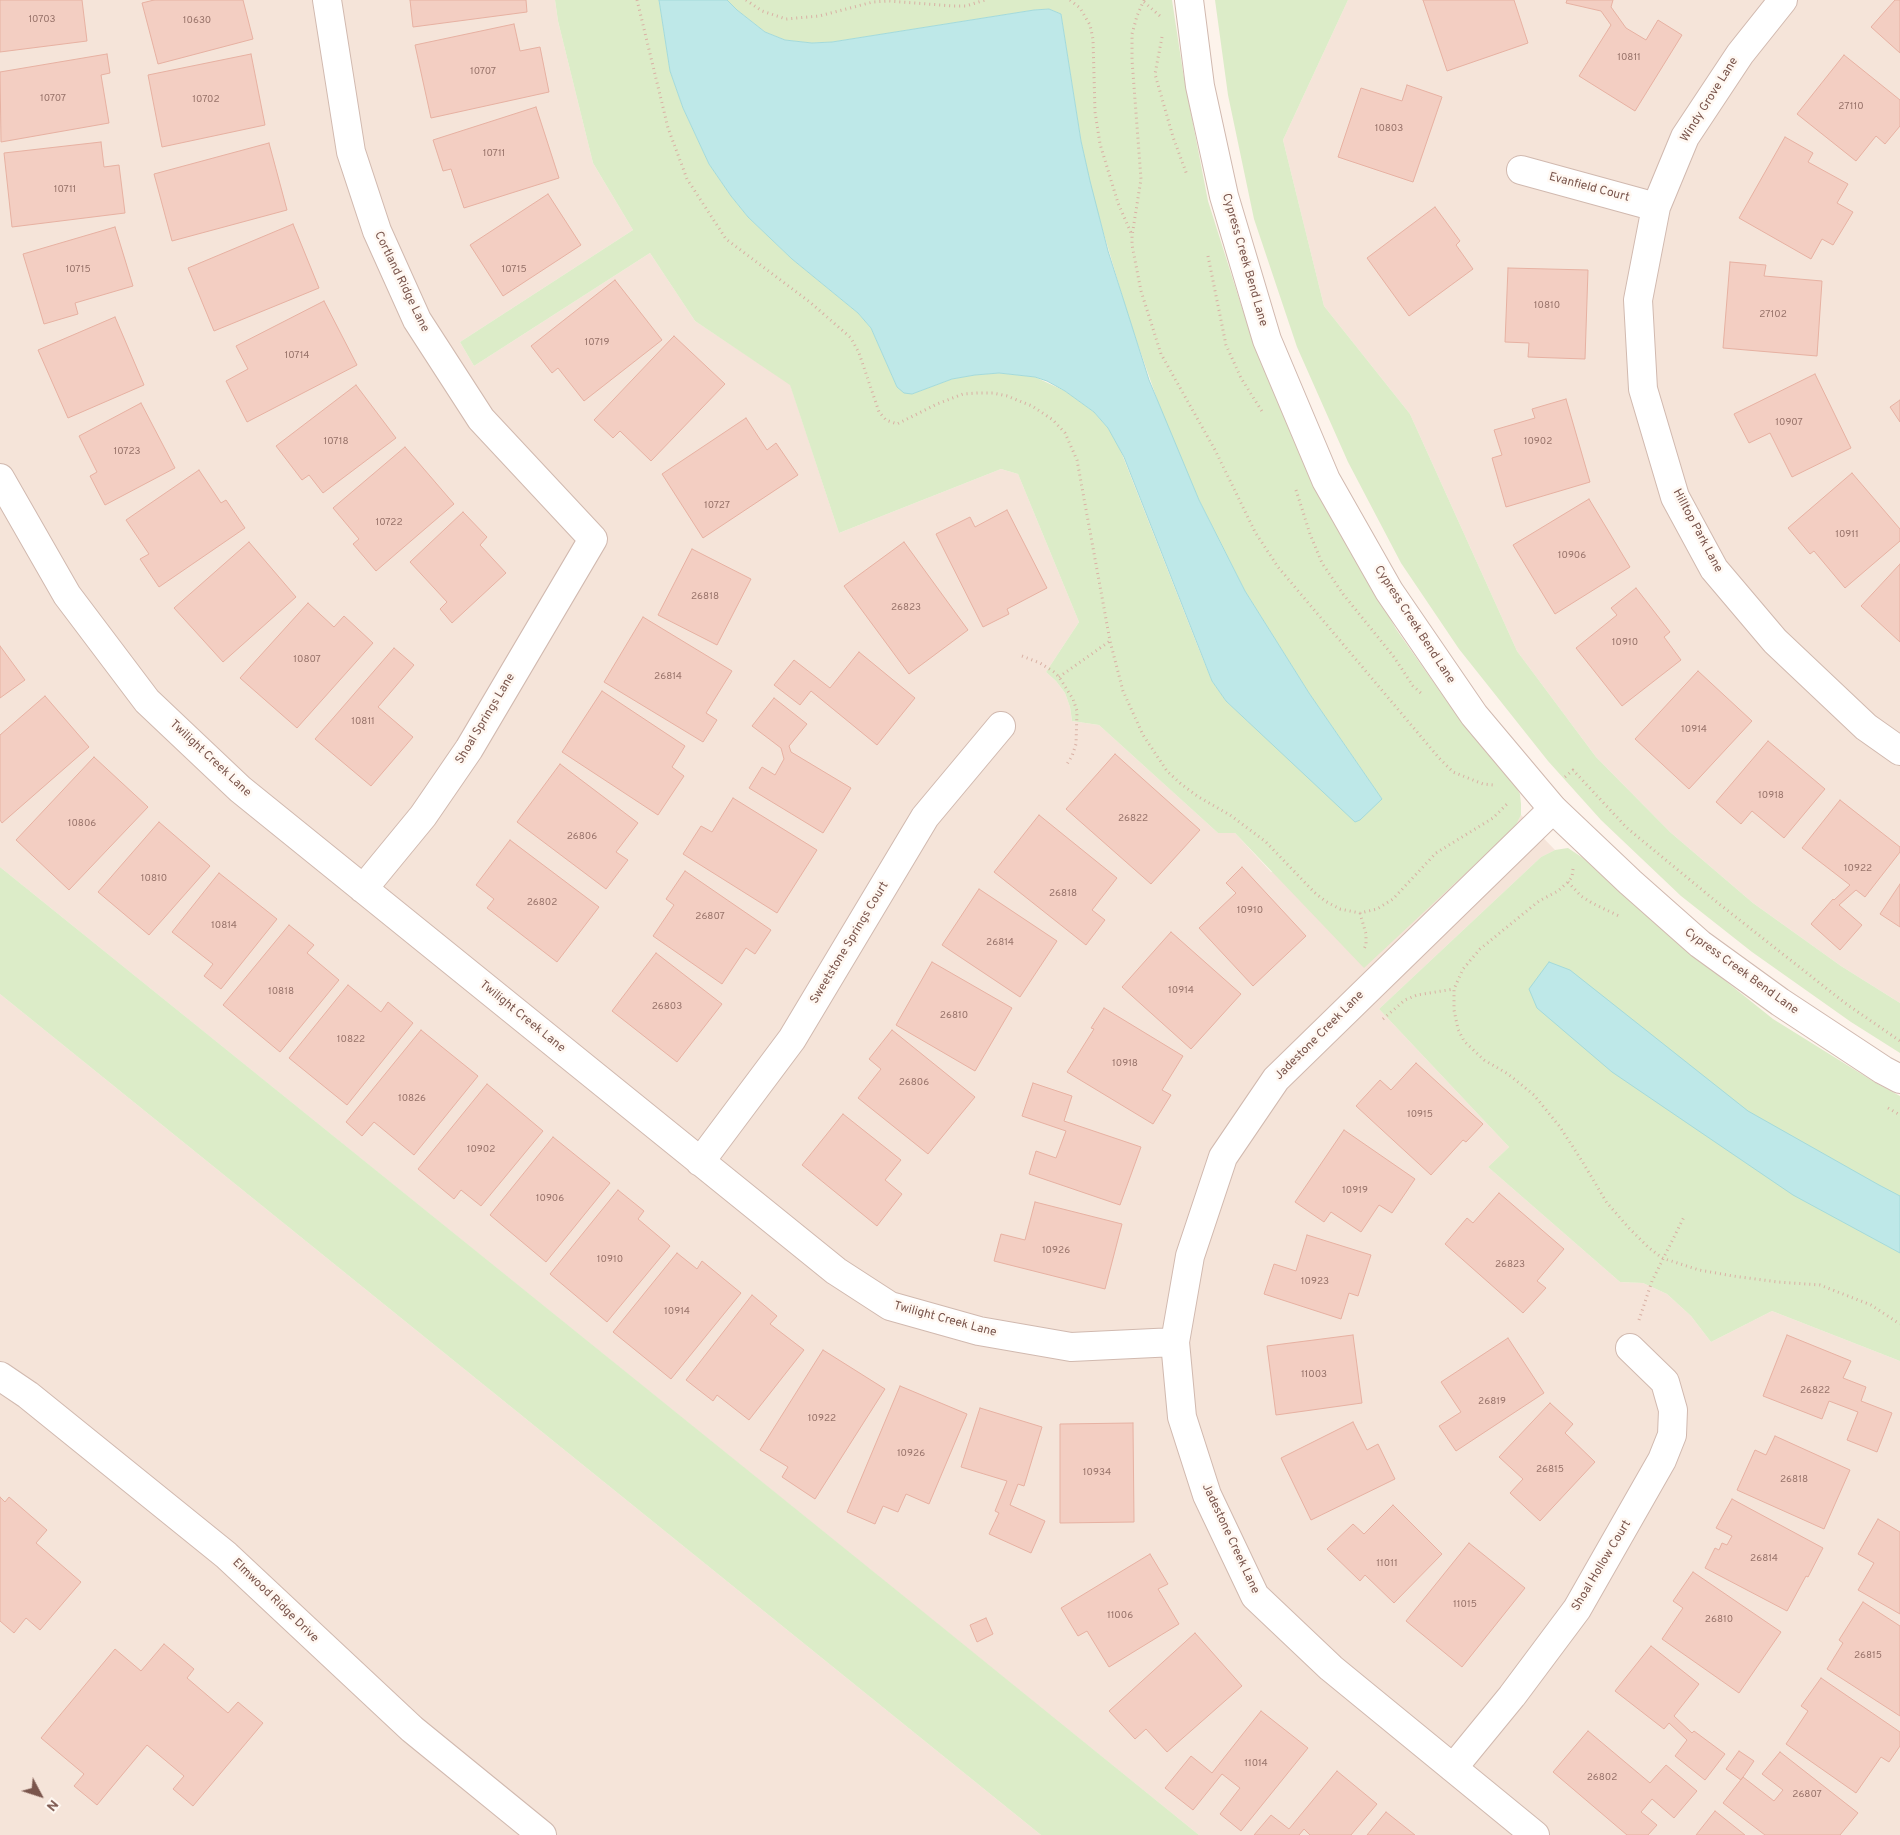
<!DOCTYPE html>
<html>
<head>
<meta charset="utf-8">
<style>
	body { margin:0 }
	#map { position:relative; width:1900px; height:1835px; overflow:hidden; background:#fdf3eb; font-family:Overpass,sans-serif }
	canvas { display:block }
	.north { position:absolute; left:15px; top:1770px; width:50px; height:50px; -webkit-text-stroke:4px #fff8f2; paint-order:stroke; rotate:130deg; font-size:14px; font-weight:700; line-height:20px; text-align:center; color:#7a554c }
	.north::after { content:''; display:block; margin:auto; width:18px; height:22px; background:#7a554c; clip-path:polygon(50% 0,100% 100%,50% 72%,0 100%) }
</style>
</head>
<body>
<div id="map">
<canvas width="1900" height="1835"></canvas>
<div class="north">N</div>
</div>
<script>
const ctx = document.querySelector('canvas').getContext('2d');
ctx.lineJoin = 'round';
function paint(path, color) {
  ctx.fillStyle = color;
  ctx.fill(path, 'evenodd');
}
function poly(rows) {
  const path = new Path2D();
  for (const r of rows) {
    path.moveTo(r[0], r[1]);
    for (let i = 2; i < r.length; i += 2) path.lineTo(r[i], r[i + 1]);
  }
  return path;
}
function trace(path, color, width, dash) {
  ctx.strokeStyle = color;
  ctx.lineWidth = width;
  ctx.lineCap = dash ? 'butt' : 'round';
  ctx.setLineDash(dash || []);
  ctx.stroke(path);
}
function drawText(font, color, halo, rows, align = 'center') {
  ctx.font = font + ' Overpass,sans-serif';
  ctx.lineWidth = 5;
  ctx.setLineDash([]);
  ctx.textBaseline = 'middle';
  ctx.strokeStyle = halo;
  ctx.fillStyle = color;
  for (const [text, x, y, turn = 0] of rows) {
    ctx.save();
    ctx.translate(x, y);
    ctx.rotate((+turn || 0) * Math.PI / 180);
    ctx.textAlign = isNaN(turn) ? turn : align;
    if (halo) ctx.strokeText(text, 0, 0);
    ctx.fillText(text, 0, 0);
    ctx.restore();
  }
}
const residential = poly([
	[0,0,555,0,558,21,593,163,633,230,460,342,474,366,650,253,695,321,790,384,839,533,1001,469,1018,474,1079,622,1046,672,1056,681,1065,693,1070,707,1072,721,1099,725,1218,833,1235,833,1271,872,1467,871,1515,827,1521,815,1555,850,1541,857,1379,1009,1509,1147,1488,1167,1620,1282,1643,1283,1667,1294,1691,1316,1711,1342,1772,1311,1900,1361,1900,1835,1199,1835,0,867],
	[1348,0,1900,0,1900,1003,1841,966,1753,903,1670,832,1596,757,1517,651,1410,414,1324,306,1283,140],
	[0,994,1041,1835,0,1835]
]);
const green = poly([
	[555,0,659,0,670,71,683,108,709,164,731,196,748,217,792,259,858,313,871,328,897,387,912,394,952,379,975,375,999,373,1035,377,1065,391,1094,412,1108,428,1120,449,1198,647,1212,681,1226,701,1288,758,1382,799,1309,693,1245,591,1199,500,1164,419,1130,322,1093,197,1081,141,1061,14,1049,9,1034,10,832,42,812,43,785,40,765,32,737,10,727,0,1172,0,1183,72,1208,201,1242,308,1292,435,1322,496,1396,629,1446,700,1492,758,1514,783,1520,794,1521,804,1521,815,1515,827,1364,968,1235,833,1218,833,1099,725,1072,721,1070,707,1065,693,1056,681,1046,672,1079,622,1018,474,1001,469,839,533,790,385,695,321,650,253,474,366,460,342,633,230,593,163,558,21],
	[1215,0,1348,0,1283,140,1324,306,1410,414,1517,651,1596,757,1670,832,1753,903,1841,966,1900,1003,1900,1053,1851,1022,1752,952,1681,896,1601,820,1548,761,1459,649,1401,563,1348,462,1297,347,1254,219,1228,95],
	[1568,848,1586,860,1677,942,1773,1019,1876,1083,1900,1096,1900,1361,1772,1311,1711,1342,1691,1316,1667,1294,1643,1283,1620,1282,1488,1167,1509,1147,1379,1009,1541,857,1555,850],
	[0,867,926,1614,1199,1835,1041,1835,0,994]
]);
const water = poly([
	[659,0,727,0,737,10,765,32,785,40,812,43,832,42,1034,10,1049,9,1061,14,1081,141,1090,181,1108,251,1149,380,1199,500,1245,591,1309,693,1382,799,1360,820,1355,822,1226,701,1212,681,1124,457,1108,428,1094,412,1065,391,1047,381,1035,377,999,373,975,375,952,379,912,394,904,393,897,387,871,328,858,313,792,259,748,217,731,196,709,164,683,108,670,71,659,0],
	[1549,962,1570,970,1748,1111,1879,1185,1900,1196,1900,1253,1793,1195,1612,1072,1537,1008,1529,989,1549,962]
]);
const building = poly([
	[0,0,82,0,87,41,0,52,0,0],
	[154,0,243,0,253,39,158,64,142,3,154,0],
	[410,0,526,0,527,12,413,27,410,0],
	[1423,0,1514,0,1528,43,1447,71,1423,0],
	[1567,0,1613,0,1611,7,1626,28,1646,40,1658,20,1682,35,1635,111,1579,76,1611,25,1601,11,1566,3,1567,0],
	[1895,0,1900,0,1900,53,1871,27,1895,0],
	[514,24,520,51,540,47,549,92,431,118,415,45,514,24],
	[107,54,110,73,101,75,109,123,1,142,0,72,107,54],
	[251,54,265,125,162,147,148,75,251,54],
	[1844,55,1900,100,1900,126,1885,144,1876,136,1856,161,1797,114,1844,55],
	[1407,85,1442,97,1413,182,1338,157,1361,88,1402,101,1407,85],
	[536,107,559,178,464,208,451,169,443,171,433,140,536,107],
	[1785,137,1813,153,1808,162,1848,184,1837,203,1853,212,1833,245,1822,239,1811,259,1739,218,1785,137],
	[101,142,104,167,119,165,125,213,12,227,4,153,101,142],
	[269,143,287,210,172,241,154,174,269,143],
	[548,194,581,245,503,296,470,245,548,194],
	[1435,207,1460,241,1456,245,1473,269,1409,316,1367,258,1435,207],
	[293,224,319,288,214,331,188,268,293,224],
	[115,227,133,286,75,303,78,314,44,324,23,254,115,227],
	[1730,262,1766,265,1764,276,1822,281,1817,356,1723,348,1730,262],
	[1508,268,1588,270,1585,359,1528,357,1529,343,1505,342,1508,268],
	[615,280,662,340,584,401,558,368,552,373,531,346,615,280],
	[324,301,357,365,247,422,226,381,248,369,236,346,324,301],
	[115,317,144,385,68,418,38,350,115,317],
	[674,336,725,384,651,461,620,431,613,438,594,420,674,336],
	[1815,374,1851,448,1792,477,1770,433,1749,443,1734,414,1815,374],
	[356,385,396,438,323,493,309,475,302,480,276,446,356,385],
	[1566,399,1590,482,1506,507,1492,458,1502,455,1494,430,1535,418,1532,409,1566,399],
	[1900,400,1900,422,1890,407,1900,400],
	[141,403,175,468,105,505,90,476,97,472,79,436,141,403],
	[746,418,767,450,776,443,798,475,703,538,662,474,746,418],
	[405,447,454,504,376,571,353,544,359,539,333,508,405,447],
	[199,470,221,503,226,500,245,528,159,587,140,559,149,554,126,520,199,470],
	[1852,473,1900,529,1900,541,1845,588,1814,551,1810,554,1788,528,1852,473],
	[1589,499,1630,567,1555,614,1513,545,1589,499],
	[1007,510,1047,588,1007,609,1009,614,983,627,936,534,970,517,975,527,1007,510],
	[463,512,487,537,480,545,506,573,452,623,440,609,447,602,410,562,463,512],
	[249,542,296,597,223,662,174,608,249,542],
	[904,542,968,630,909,674,844,586,904,542],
	[692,549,751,579,717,645,658,615,692,549],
	[1900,564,1900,642,1861,606,1900,564],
	[1636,588,1670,632,1664,637,1681,660,1622,706,1576,648,1617,615,1611,608,1636,588],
	[308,603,334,627,344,616,373,643,297,728,240,678,308,603],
	[643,617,732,671,706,713,717,720,703,742,604,682,643,617],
	[0,646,25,680,0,698,0,646],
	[394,648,414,665,378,707,413,737,371,786,315,739,394,648],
	[859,652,915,698,877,745,811,691,800,705,774,685,794,660,830,688,859,652],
	[1698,671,1752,721,1689,789,1635,739,1698,671],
	[602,691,685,746,672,767,684,776,658,815,562,752,602,691],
	[45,696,89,747,2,823,0,820,0,735,45,696],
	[774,698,807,724,789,746,791,752,851,788,823,833,749,788,762,767,775,775,784,759,781,748,752,726,774,698],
	[1768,741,1825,789,1784,838,1752,811,1741,824,1716,802,1768,741],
	[1115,754,1200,830,1151,884,1066,809,1115,754],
	[94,757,148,807,69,890,16,840,94,757],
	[560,764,638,823,616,852,628,860,606,889,517,822,560,764],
	[733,798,817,850,777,913,683,854,701,826,712,832,733,798],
	[1840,800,1900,847,1900,852,1865,897,1856,890,1839,905,1862,925,1840,950,1811,924,1833,899,1834,900,1850,885,1802,848,1840,800],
	[1039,815,1117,878,1092,910,1105,920,1086,945,994,872,1039,815],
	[159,822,210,866,149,935,98,892,159,822],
	[510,840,599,907,557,962,487,908,494,899,476,885,510,840],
	[1242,867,1306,936,1253,986,1199,928,1236,893,1226,883,1242,867],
	[685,871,771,930,755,954,746,948,722,984,653,936,674,905,666,899,685,871],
	[219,873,277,919,221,989,204,976,213,964,172,932,219,873],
	[1900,884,1900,927,1880,914,1900,884],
	[979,889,1057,941,1020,997,942,945,979,889],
	[289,925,314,945,307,953,339,980,280,1052,223,1005,289,925],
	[1171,932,1241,994,1191,1049,1122,987,1171,932],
	[656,953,722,1004,677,1062,612,1011,656,953],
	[932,962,1012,1008,975,1071,896,1025,932,962],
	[348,985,381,1012,388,1002,413,1023,347,1105,289,1058,348,985],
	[1104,1008,1183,1056,1162,1090,1171,1095,1153,1124,1067,1072,1094,1029,1091,1028,1104,1008],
	[421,1030,478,1076,414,1155,374,1122,362,1136,346,1122,421,1030],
	[892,1030,975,1097,928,1154,858,1098,881,1069,869,1059,892,1030],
	[1416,1063,1483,1124,1466,1142,1463,1140,1431,1175,1356,1106,1380,1080,1391,1090,1416,1063],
	[1033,1083,1072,1096,1064,1121,1141,1147,1120,1205,1029,1174,1036,1151,1056,1158,1066,1131,1022,1116,1033,1083],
	[487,1084,543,1131,481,1206,461,1190,454,1199,418,1169,487,1084],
	[843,1114,901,1160,885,1180,902,1194,877,1226,802,1165,843,1114],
	[1344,1130,1415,1179,1392,1213,1379,1205,1361,1232,1331,1212,1324,1222,1295,1202,1344,1130],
	[553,1137,610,1183,546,1262,490,1215,553,1137],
	[618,1190,644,1211,638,1219,670,1246,607,1322,550,1274,618,1190],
	[1499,1193,1564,1249,1537,1281,1546,1288,1523,1313,1445,1244,1467,1218,1473,1223,1499,1193],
	[1035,1202,1122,1224,1105,1289,994,1261,1001,1234,1025,1240,1035,1202],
	[1307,1235,1371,1255,1358,1296,1349,1293,1341,1319,1264,1294,1274,1264,1296,1271,1307,1235],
	[677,1253,697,1269,702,1261,741,1293,671,1379,613,1332,677,1253],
	[752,1295,777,1316,770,1324,804,1350,749,1420,717,1395,713,1401,686,1380,752,1295],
	[1353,1335,1362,1403,1276,1415,1267,1346,1353,1335],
	[1787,1335,1851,1361,1843,1378,1866,1387,1861,1401,1892,1413,1877,1452,1847,1440,1858,1412,1829,1401,1822,1419,1763,1396,1787,1335],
	[1508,1338,1544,1393,1456,1451,1439,1426,1461,1412,1441,1382,1508,1338],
	[823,1350,885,1389,815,1499,782,1477,788,1467,760,1450,823,1350],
	[900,1386,967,1414,929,1504,906,1494,898,1512,883,1506,875,1524,847,1512,900,1386],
	[1550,1403,1573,1424,1565,1433,1595,1462,1540,1521,1510,1493,1523,1479,1499,1457,1550,1403],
	[980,1408,1042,1427,1024,1486,1018,1484,1010,1505,1045,1521,1031,1553,989,1534,999,1513,995,1511,1007,1481,961,1467,980,1408],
	[1353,1422,1367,1450,1378,1444,1395,1479,1311,1520,1281,1458,1353,1422],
	[1133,1423,1134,1522,1060,1523,1060,1424,1133,1423],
	[1775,1436,1850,1470,1824,1529,1737,1490,1755,1450,1766,1455,1775,1436],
	[0,1497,5,1502,9,1497,47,1530,36,1543,81,1582,40,1630,26,1618,14,1633,0,1621,0,1497],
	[1732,1499,1823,1548,1808,1577,1806,1576,1787,1611,1705,1568,1715,1548,1719,1550,1722,1543,1727,1545,1732,1536,1716,1528,1732,1499],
	[1393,1505,1442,1554,1394,1603,1365,1575,1360,1581,1327,1549,1353,1524,1364,1534,1393,1505],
	[1878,1519,1900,1532,1900,1614,1858,1590,1874,1563,1858,1554,1878,1519],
	[1469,1543,1525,1588,1462,1667,1406,1621,1469,1543],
	[1150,1554,1168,1584,1158,1589,1179,1624,1109,1667,1087,1631,1078,1636,1061,1608,1150,1554],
	[1693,1572,1781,1632,1739,1693,1662,1639,1683,1608,1673,1601,1693,1572],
	[1863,1602,1900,1626,1900,1716,1827,1669,1843,1643,1839,1640,1863,1602],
	[986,1618,993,1634,977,1642,970,1625,986,1618],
	[1195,1633,1242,1686,1167,1752,1146,1729,1135,1739,1109,1711,1195,1633],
	[164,1644,194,1669,187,1678,228,1713,238,1702,263,1723,193,1806,173,1789,184,1776,147,1745,97,1805,74,1786,84,1774,41,1738,115,1649,141,1671,164,1644],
	[1651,1646,1699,1684,1674,1716,1692,1733,1694,1731,1725,1754,1705,1780,1675,1756,1687,1740,1669,1723,1664,1729,1615,1691,1651,1646],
	[1821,1678,1900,1732,1900,1746,1889,1762,1881,1757,1856,1793,1786,1744,1808,1711,1801,1706,1821,1678],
	[1261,1711,1308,1748,1241,1831,1220,1814,1240,1788,1222,1774,1193,1810,1165,1788,1191,1756,1212,1773,1261,1711],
	[1588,1731,1650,1783,1666,1765,1697,1791,1674,1818,1652,1799,1641,1812,1657,1825,1648,1835,1627,1835,1553,1772,1588,1731],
	[1739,1751,1754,1761,1741,1780,1726,1769,1739,1751],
	[1780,1752,1858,1813,1840,1835,1765,1835,1723,1803,1743,1777,1774,1801,1783,1790,1762,1774,1780,1752],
	[1337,1771,1377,1804,1351,1835,1310,1835,1304,1829,1299,1835,1254,1835,1271,1815,1289,1829,1337,1771],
	[1715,1811,1745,1835,1696,1835,1715,1811],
	[1386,1812,1415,1835,1367,1835,1386,1812]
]);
const path = poly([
	[637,0,668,128,687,179,726,239,811,303,851,338,859,353,879,412,886,420,897,424,937,404,963,394,978,393,993,393,1007,396,1032,406,1053,420,1065,433,1077,460,1110,641,1123,691,1143,735,1167,771,1181,784,1197,796,1230,815,1266,842,1314,892,1325,901,1340,909,1360,913,1377,909,1393,899,1436,853,1493,818,1508,803],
	[746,0,762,11,786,19,819,16,873,2,889,1,953,6,966,6,985,0],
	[1070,0,1080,8,1090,25,1093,39,1095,112,1100,144,1118,203,1132,235],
	[1144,0,1137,16,1132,34,1132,60,1141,179,1132,236,1132,245,1141,291,1161,354,1215,450,1255,532,1278,567,1439,758,1453,772,1483,784,1493,785],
	[1144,2,1160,16],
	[1162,37,1155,74,1173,137,1187,175],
	[1208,256,1226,345,1241,378,1263,413],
	[1296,490,1310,534,1322,563,1343,594,1394,657,1413,686,1422,694],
	[1022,656,1040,663,1054,672,1059,677,1073,699,1077,711,1076,744,1072,756,1067,764],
	[1059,677,1110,641],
	[1565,777,1573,770,1627,828,1718,903,1845,1003,1900,1041],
	[1573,869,1572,877,1568,882,1558,891,1539,901,1480,949,1463,969,1454,989,1454,1010,1458,1029,1464,1041,1484,1060,1508,1074,1534,1095,1560,1127,1582,1161,1607,1203,1629,1228,1648,1247,1662,1258,1699,1270,1733,1276,1778,1282,1820,1285,1871,1305,1900,1324],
	[1568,882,1581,896,1592,903,1621,917],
	[1360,913,1366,934,1366,945,1363,951],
	[1383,1019,1405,1000,1417,995,1454,989],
	[1888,1108,1900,1115],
	[1639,1320,1652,1281,1685,1215]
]);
const minor = poly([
	[327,0,351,152,377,231,417,320,481,419,593,539,469,749,423,816,363,889],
	[1783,0,1740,54,1685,137,1656,207,1638,300,1643,389,1675,497,1714,569,1775,641,1866,727,1900,751],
	[1521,170,1656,207],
	[0,478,67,595,147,701,240,789,836,1271,890,1306,979,1331,1071,1347,1175,1342],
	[700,1162,792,1039,925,817,1001,726],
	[0,1376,28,1395,226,1555,412,1729,542,1835],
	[1453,1768,1512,1696,1577,1609,1662,1460,1672,1435,1673,1410,1665,1382,1630,1348],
	[1535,1835,1331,1668,1255,1596,1207,1495,1182,1417,1175,1342,1190,1256,1223,1157,1276,1079,1553,809]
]);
const tertiary = poly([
	[1189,0,1200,86,1224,196,1267,340,1326,480,1389,591,1474,715,1553,809,1630,882,1700,944,1780,1002,1883,1070,1900,1079]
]);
const numberNames = [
	["10703",42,20],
	["10630",197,21],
	["10811",1629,58],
	["10707",483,72],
	["10707",53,99],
	["10702",206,100],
	["27110",1851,107],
	["10803",1389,129],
	["10711",494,154],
	["10711",65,190],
	["10715",78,270],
	["10715",514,270],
	["10810",1547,306],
	["27102",1773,315],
	["10719",597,343],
	["10714",297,356],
	["10907",1789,423],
	["10718",336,442],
	["10902",1538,442],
	["10723",127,452],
	["10727",717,506],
	["10722",389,523],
	["10911",1847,535],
	["10906",1572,556],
	["26818",705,597],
	["26823",906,608],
	["10910",1625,643],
	["10807",307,660],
	["26814",668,677],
	["10811",363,722],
	["10914",1694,730],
	["10918",1771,796],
	["26822",1133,819],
	["10806",82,824],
	["26806",582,837],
	["10922",1858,869],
	["10810",154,879],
	["26818",1063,894],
	["26802",542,903],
	["10910",1250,911],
	["26807",710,917],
	["10814",224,926],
	["26814",1000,943],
	["10914",1181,991],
	["10818",281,992],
	["26803",667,1007],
	["26810",954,1016],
	["10822",351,1040],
	["10918",1125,1064],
	["26806",914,1083],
	["10826",412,1099],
	["10915",1420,1115],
	["10902",481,1150],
	["10919",1355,1191],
	["10906",550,1199],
	["10926",1056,1251],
	["10910",610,1260],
	["26823",1510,1265],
	["10923",1315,1282],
	["10914",677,1312],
	["11003",1314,1375],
	["26822",1815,1391],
	["26819",1492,1402],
	["10922",822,1419],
	["10926",911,1454],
	["26815",1550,1470],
	["10934",1097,1473],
	["26818",1794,1480],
	["26814",1764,1559],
	["11011",1387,1564],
	["11015",1465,1605],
	["11006",1120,1616],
	["26810",1719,1620],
	["26815",1868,1656],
	["11014",1256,1764],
	["26802",1602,1778],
	["26807",1807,1795]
];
const streetNames = [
	["Windy Grove Lane",1710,100,-58],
	["Evanfield Court",1589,188,15],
	["Cypress Creek Bend Lane",1244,260,74],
	["Cortland Ridge Lane",401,282,64],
	["Hilltop Park Lane",1697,531,62],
	["Cypress Creek Bend Lane",1414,625,57],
	["Shoal Springs Lane",486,719,-59],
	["Twilight Creek Lane",210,759,43],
	["Sweetstone Springs Court",850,943,-59],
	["Cypress Creek Bend Lane",1741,972,36],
	["Twilight Creek Lane",522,1017,39],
	["Jadestone Creek Lane",1320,1036,-45],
	["Twilight Creek Lane",945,1320,15],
	["Jadestone Creek Lane",1230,1539,65],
	["Shoal Hollow Court",1602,1566,-59],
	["Elmwood Ridge Drive",275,1601,44]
];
paint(residential, '#f5e4d9');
paint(green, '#dcecc8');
paint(water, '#bee8e8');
trace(water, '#a4dada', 1);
paint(building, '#f3cec2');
trace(building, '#e7b1a2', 1);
trace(minor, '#d1b9af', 30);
trace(tertiary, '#d1b9af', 30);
trace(path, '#d9b0a4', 3, [1, 4]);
trace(minor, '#fff', 28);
trace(tertiary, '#fff', 28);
drawText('10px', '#98736a', null, numberNames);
drawText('12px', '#7a554c', '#fff8f2', streetNames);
</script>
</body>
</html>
